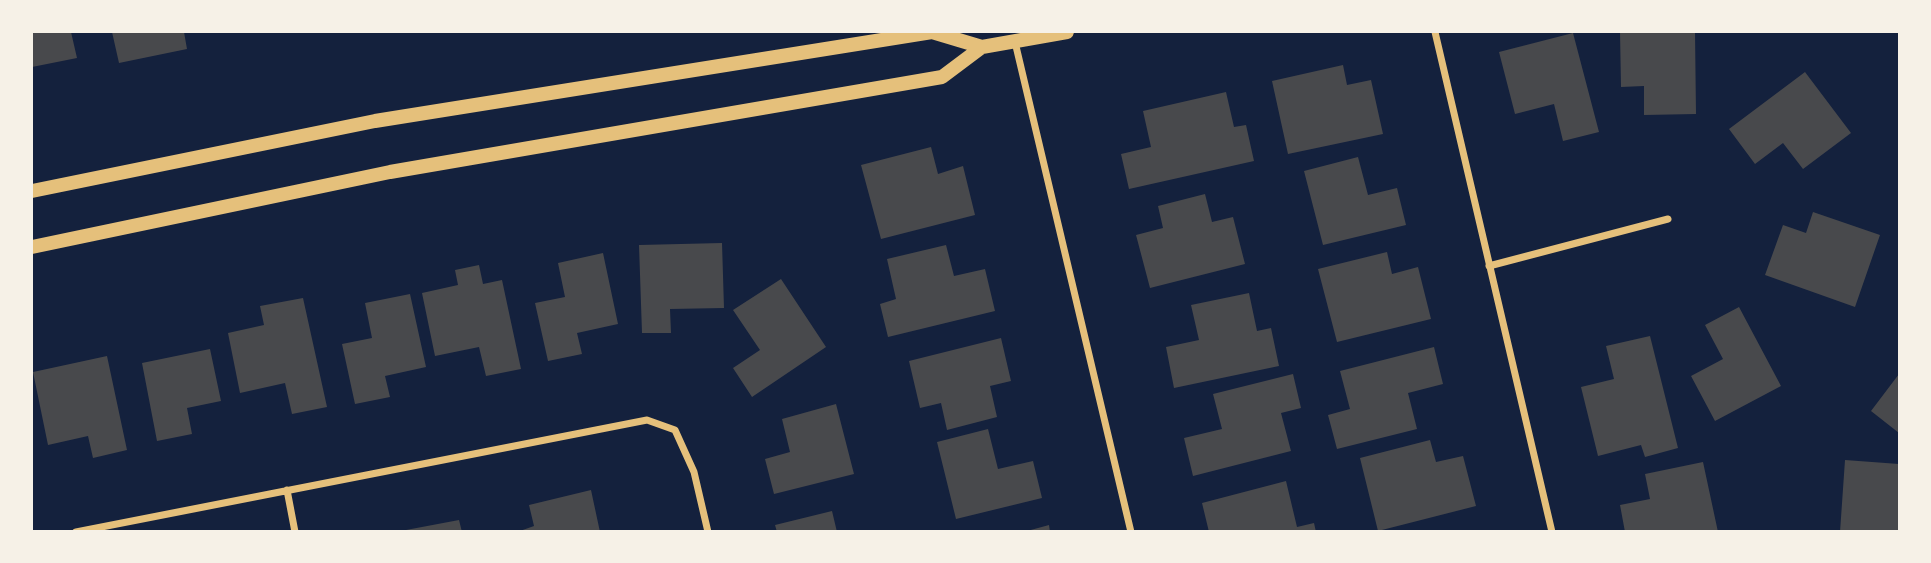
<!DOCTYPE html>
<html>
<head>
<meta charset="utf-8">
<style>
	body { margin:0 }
	#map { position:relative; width:1931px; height:563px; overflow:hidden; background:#14213d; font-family:Arial,sans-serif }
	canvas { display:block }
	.frame { position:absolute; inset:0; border:33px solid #f6f1e7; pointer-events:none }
</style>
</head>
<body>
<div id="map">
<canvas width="1931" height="563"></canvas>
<div class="frame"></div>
</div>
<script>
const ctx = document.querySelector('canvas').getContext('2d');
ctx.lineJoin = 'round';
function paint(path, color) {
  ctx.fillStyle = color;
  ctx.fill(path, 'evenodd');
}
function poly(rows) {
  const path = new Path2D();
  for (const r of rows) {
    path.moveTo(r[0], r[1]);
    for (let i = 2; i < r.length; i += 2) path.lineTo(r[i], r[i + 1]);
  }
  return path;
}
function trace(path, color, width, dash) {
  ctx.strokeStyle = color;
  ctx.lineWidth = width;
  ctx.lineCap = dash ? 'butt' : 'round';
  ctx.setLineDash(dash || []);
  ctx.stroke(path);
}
const building = poly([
	[32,32,71,32,77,58,32,67],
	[112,32,184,32,187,49,119,63],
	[1620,32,1695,32,1696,114,1644,115,1644,86,1621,87],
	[1573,33,1599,132,1563,141,1554,104,1515,114,1499,52],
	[1343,65,1347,85,1371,80,1383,134,1288,154,1272,81],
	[1805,72,1851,133,1803,169,1783,143,1755,164,1729,129],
	[1226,92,1234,127,1246,125,1254,161,1129,189,1121,154,1151,147,1143,111],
	[931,147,938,174,963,166,975,215,881,239,861,165],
	[1358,157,1368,195,1397,188,1406,225,1323,245,1304,171],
	[1205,194,1212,222,1233,217,1245,264,1150,288,1136,235,1163,228,1158,206],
	[1813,212,1880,235,1855,307,1765,275,1783,225,1806,233],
	[722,243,724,308,670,309,671,333,642,333,639,245],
	[946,245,954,276,985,269,995,311,888,337,880,304,896,299,887,259],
	[1387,252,1392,274,1418,267,1431,319,1337,342,1318,269],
	[603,253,618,324,577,333,582,354,548,361,535,303,565,297,558,263],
	[479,265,483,284,502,280,521,369,486,376,479,347,435,356,422,293,458,285,455,270],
	[781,279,826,347,752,397,733,368,760,350,733,310],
	[1249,293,1257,331,1271,328,1279,366,1174,388,1166,347,1199,340,1191,305],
	[410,294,426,367,385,376,390,397,355,404,342,344,372,338,365,303],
	[303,298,327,407,292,414,285,383,240,393,228,333,264,325,260,306],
	[1739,307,1781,386,1715,421,1691,376,1723,359,1705,325],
	[1650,336,1678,448,1645,457,1641,445,1598,456,1581,387,1614,379,1606,346],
	[1001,338,1011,381,990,386,997,417,947,430,941,403,920,408,909,361],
	[1434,347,1443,384,1408,393,1417,429,1337,449,1328,415,1350,409,1340,371],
	[210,349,221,401,187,408,192,434,157,441,142,363],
	[107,356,127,450,93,458,88,436,48,445,33,372],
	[1293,374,1301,408,1281,413,1291,451,1193,476,1184,438,1222,429,1213,394],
	[1899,374,1899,433,1871,411],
	[836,404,854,474,774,494,765,459,790,452,782,419],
	[988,429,998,469,1033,461,1042,498,956,519,937,442],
	[1430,440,1436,462,1463,456,1476,506,1378,531,1360,458],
	[1845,460,1899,464,1899,532,1840,532],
	[1703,462,1718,532,1625,532,1620,505,1650,499,1645,474],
	[1286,481,1297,527,1314,523,1316,532,1209,532,1202,503],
	[591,490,600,532,517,532,534,526,529,505],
	[832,511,837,532,777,532,775,525],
	[459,520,462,532,406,532,406,530],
	[1049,525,1050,532,1027,532,1027,531]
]);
const minor = poly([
	[1435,32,1552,532],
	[1015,42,1131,532],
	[1489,266,1668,219],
	[287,490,295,532],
	[76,532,647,420,675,430,694,472,708,532]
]);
const secondary = poly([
	[32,191,375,121,932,32,982,47,1067,32],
	[32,247,390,172,942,77,982,47]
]);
paint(building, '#48494c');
trace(minor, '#e5c07b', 7);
trace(secondary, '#e5c07b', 14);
</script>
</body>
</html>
